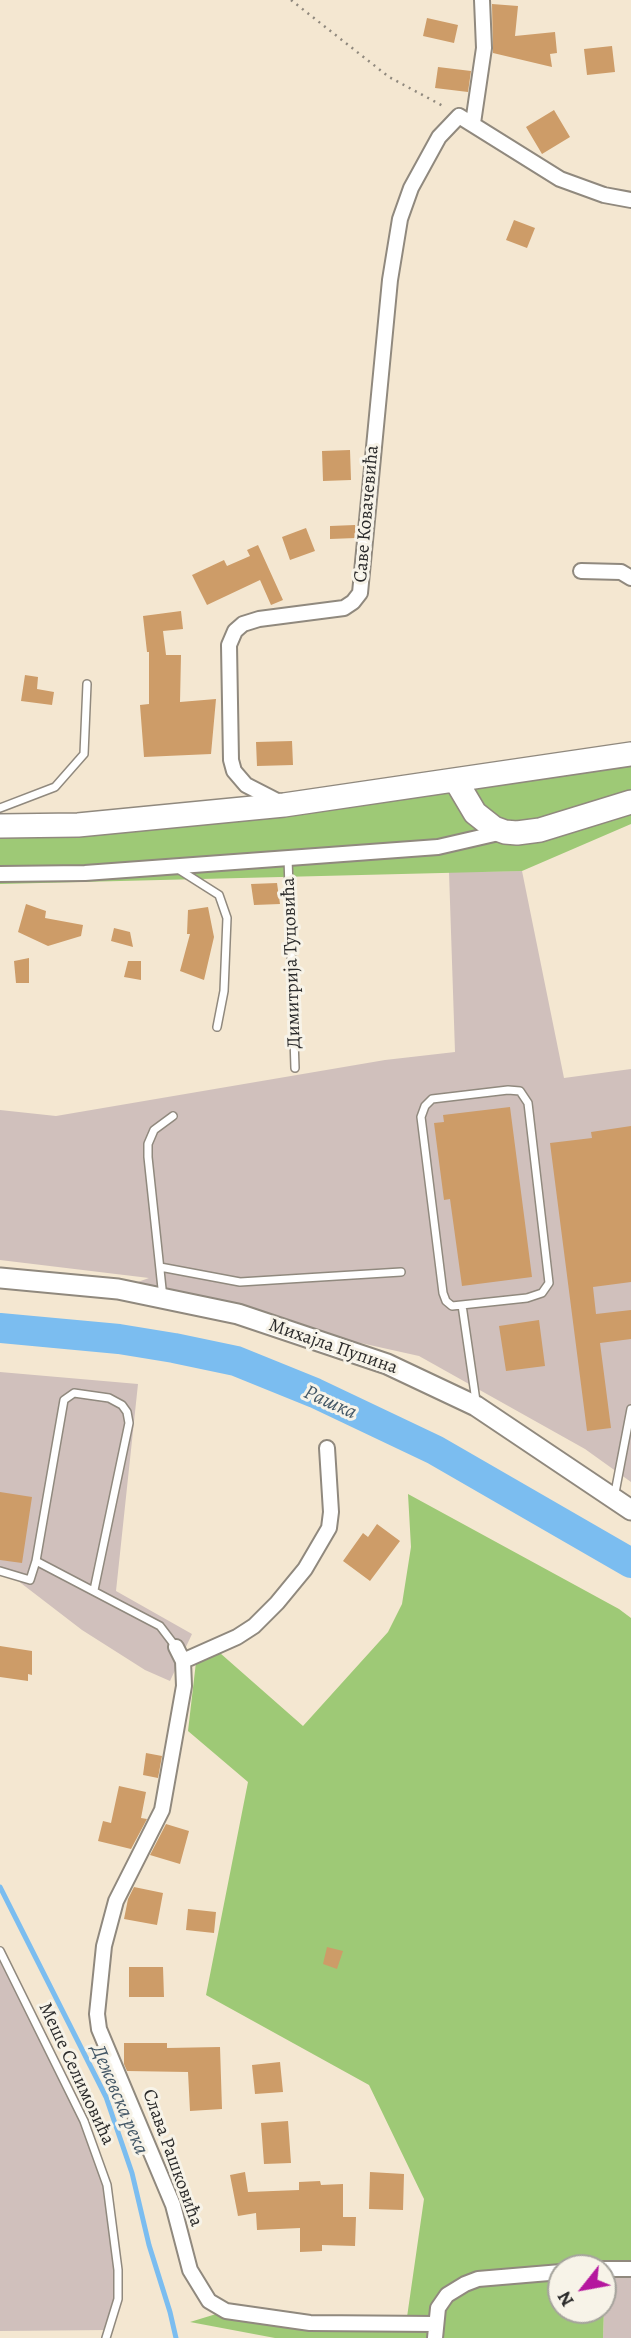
<!DOCTYPE html>
<html>
<head>
<meta charset="utf-8">
<style>
	body { margin:0 }
	#map { position:relative; width:631px; height:2338px; overflow:hidden; background:#f4e7d1; font-family:Alegreya,serif }
	canvas { display:block }
	.north { position:absolute; left:547px; top:2254px; width:70px; height:70px; box-sizing:border-box; background:#f7f3e8; border:2px solid #a5a39c; border-radius:50%; rotate:239deg; font-size:19px; font-weight:700; line-height:28px; text-align:center; color:#2b2b2b }
	.north::after { content:''; display:block; margin:auto; width:24px; height:32px; background:#b5179e; clip-path:polygon(50% 0,100% 100%,50% 72%,0 100%) }
</style>
</head>
<body>
<div id="map">
<canvas width="631" height="2338"></canvas>
<div class="north">N</div>
</div>
<script>
const ctx = document.querySelector('canvas').getContext('2d');
ctx.lineJoin = 'round';
function paint(path, color) {
  ctx.fillStyle = color;
  ctx.fill(path, 'evenodd');
}
function poly(rows) {
  const path = new Path2D();
  for (const r of rows) {
    path.moveTo(r[0], r[1]);
    for (let i = 2; i < r.length; i += 2) path.lineTo(r[i], r[i + 1]);
  }
  return path;
}
function trace(path, color, width, dash) {
  ctx.strokeStyle = color;
  ctx.lineWidth = width;
  ctx.lineCap = dash ? 'butt' : 'round';
  ctx.setLineDash(dash || []);
  ctx.stroke(path);
}
function drawText(font, color, halo, rows, align = 'center') {
  ctx.font = font + ' Alegreya,serif';
  ctx.lineWidth = 6;
  ctx.setLineDash([]);
  ctx.textBaseline = 'middle';
  ctx.strokeStyle = halo;
  ctx.fillStyle = color;
  for (const [text, x, y, turn = 0] of rows) {
    ctx.save();
    ctx.translate(x, y);
    ctx.rotate((+turn || 0) * Math.PI / 180);
    ctx.textAlign = isNaN(turn) ? turn : align;
    if (halo) ctx.strokeText(text, 0, 0);
    ctx.fillText(text, 0, 0);
    ctx.restore();
  }
}
const industrial = poly([
	[522,871,564,1078,631,1069,631,1482,585,1449,419,1356,118,1289,149,1278,0,1260,0,1110,56,1116,385,1060,455,1052,449,872],
	[0,1372,138,1384,116,1591,192,1634,170,1681,145,1670,82,1630,13,1577,0,1576],
	[0,1951,84,2121,107,2185,118,2270,117,2302,109,2330,0,2331],
	[631,2277,631,2338,603,2338,605,2278]
]);
const green = poly([
	[631,747,631,824,522,871,0,884,0,817,47,813,110,814,270,800],
	[408,1494,619,1609,631,1618,631,2277,605,2278,603,2338,275,2338,190,2322,226,2311,406,2324,424,2199,369,2085,206,1995,248,1782,188,1731,196,1662,220,1653,303,1726,388,1632,402,1604,411,1547],
	[561,2268,603,2268,603,2310,561,2310]
]);
const stream = poly([
	[0,1887,106,2097,132,2173,149,2245,170,2312,176,2338]
]);
const river = poly([
	[0,1328,119,1339,174,1348,236,1361,315,1393,435,1450,631,1563]
]);
const building = poly([
	[492,4,518,6,515,36,555,32,557,53,550,54,552,67,493,53],
	[427,18,458,25,454,43,423,36],
	[612,46,615,72,587,75,584,49],
	[438,67,471,71,468,92,435,88],
	[554,110,570,137,542,154,526,127],
	[514,220,535,228,527,248,506,240],
	[350,450,351,480,323,481,322,451],
	[355,525,356,538,330,539,330,526],
	[306,528,315,551,290,560,282,537],
	[258,545,283,600,271,605,260,580,207,605,192,575,224,560,227,566,250,556,247,550],
	[181,611,183,629,163,631,166,655,181,655,180,702,216,699,211,754,144,757,140,705,149,704,149,652,147,652,143,616],
	[25,675,38,677,37,689,54,692,52,705,21,701],
	[292,741,293,765,257,766,256,742],
	[277,883,280,904,254,905,251,884],
	[26,904,46,911,45,918,83,925,81,936,48,946,18,932],
	[208,907,214,937,204,980,180,971,190,934,187,934,188,910],
	[114,928,130,932,133,947,111,941],
	[29,958,29,983,16,983,14,961],
	[128,961,141,961,141,980,124,977],
	[510,1107,532,1277,462,1286,450,1199,444,1200,434,1123,444,1122,443,1115],
	[631,1126,631,1282,593,1287,596,1314,631,1310,631,1339,600,1343,611,1428,587,1431,550,1143,592,1138,591,1132],
	[539,1320,545,1366,506,1371,499,1326],
	[0,1492,32,1497,22,1563,0,1560],
	[377,1524,400,1541,370,1581,343,1561,363,1533,368,1537],
	[0,1646,32,1651,32,1675,28,1674,28,1681,0,1677],
	[146,1753,162,1756,158,1778,143,1775],
	[119,1786,146,1792,141,1818,147,1819,131,1849,98,1841,103,1821,111,1823],
	[166,1824,189,1831,180,1864,150,1855],
	[134,1887,163,1893,157,1925,124,1919,128,1899],
	[188,1909,216,1912,214,1933,186,1930],
	[327,1947,343,1951,337,1969,323,1964],
	[129,1967,163,1967,164,1997,129,1997],
	[124,2043,167,2043,167,2048,220,2047,222,2109,190,2111,188,2072,127,2071,124,2064],
	[280,2062,283,2092,255,2094,252,2065],
	[288,2121,291,2163,264,2164,261,2123],
	[245,2172,248,2192,299,2190,299,2182,320,2181,321,2185,343,2184,343,2217,356,2217,355,2246,322,2245,322,2251,300,2252,300,2228,257,2230,256,2213,238,2216,230,2175],
	[370,2172,404,2174,403,2210,369,2209]
]);
const path = poly([
	[291,0,389,77,445,107]
]);
const lane = poly([
	[0,808,55,787,84,754,87,684],
	[288,858,295,1068],
	[178,869,219,895,227,918,224,991,217,1027],
	[508,1090,520,1091,528,1103,549,1283,542,1293,527,1298,452,1306,446,1301,443,1293,421,1117,425,1106,432,1099,508,1090],
	[160,1267,240,1282,401,1272],
	[163,1298,148,1157,148,1144,154,1130,173,1116],
	[462,1305,476,1401],
	[614,1498,631,1409],
	[0,1571,30,1580,36,1561],
	[94,1590,129,1423,127,1412,122,1405,109,1398,74,1393,64,1400,36,1561,160,1626,176,1647],
	[0,1951,84,2121,107,2185,118,2270,118,2299,106,2338]
]);
const street = poly([
	[473,123,484,48,482,0],
	[581,571,621,572,631,578],
	[283,804,246,785,234,771,231,760,229,645,235,631,243,624,259,619,344,608,353,602,360,593,390,280,400,219,411,188,439,137,459,116,560,179,604,195,631,200],
	[0,874,85,873,438,847,503,832],
	[176,1647,183,1661,184,1686,162,1810,116,1901,104,1946,97,2014,99,2029,173,2205,190,2270,209,2301,226,2311,310,2323,435,2324],
	[183,1661,237,1637,254,1626,277,1603,305,1569,329,1528,331,1512,327,1448],
	[603,2269,631,2269],
	[435,2338,438,2308,447,2295,465,2284,478,2279,561,2272]
]);
const secondary = poly([
	[0,1278,118,1289,238,1314,387,1364,476,1406,631,1510]
]);
const primary = poly([
	[456,781,475,813,494,828,505,832,517,833,540,830,631,802],
	[0,826,78,825,284,805,631,754]
]);
const streetNames = [
	["Саве Ковачевића",367,514,-85],
	["Димитрија Туцовића",292,963,-92],
	["Михајла Пупина",333,1347,19],
	["Меше Селимовића",76,2074,65],
	["Слава Рашковића",172,2158,70]
];
const waterNames = [
	["Рашка",330,1403,24],
	["Дежевска река",119,2100,67]
];
paint(industrial, '#d0c0bc');
paint(green, '#9ec976');
trace(stream, '#7bbdf0', 5);
trace(river, '#7bbdf0', 30);
paint(building, '#cd9c68');
trace(lane, '#90897e', 10);
trace(street, '#90897e', 18);
trace(secondary, '#90897e', 23);
trace(primary, '#90897e', 26);
trace(path, '#90897e', 2.5, [2, 5]);
trace(lane, '#fff', 7);
trace(street, '#fff', 14);
trace(secondary, '#fff', 19);
trace(primary, '#fff', 23);
drawText('19px', '#2b2b2b', '#f7f3e8', streetNames);
drawText('italic 21px', '#435766', '#f7f3e8', waterNames);
</script>
</body>
</html>
